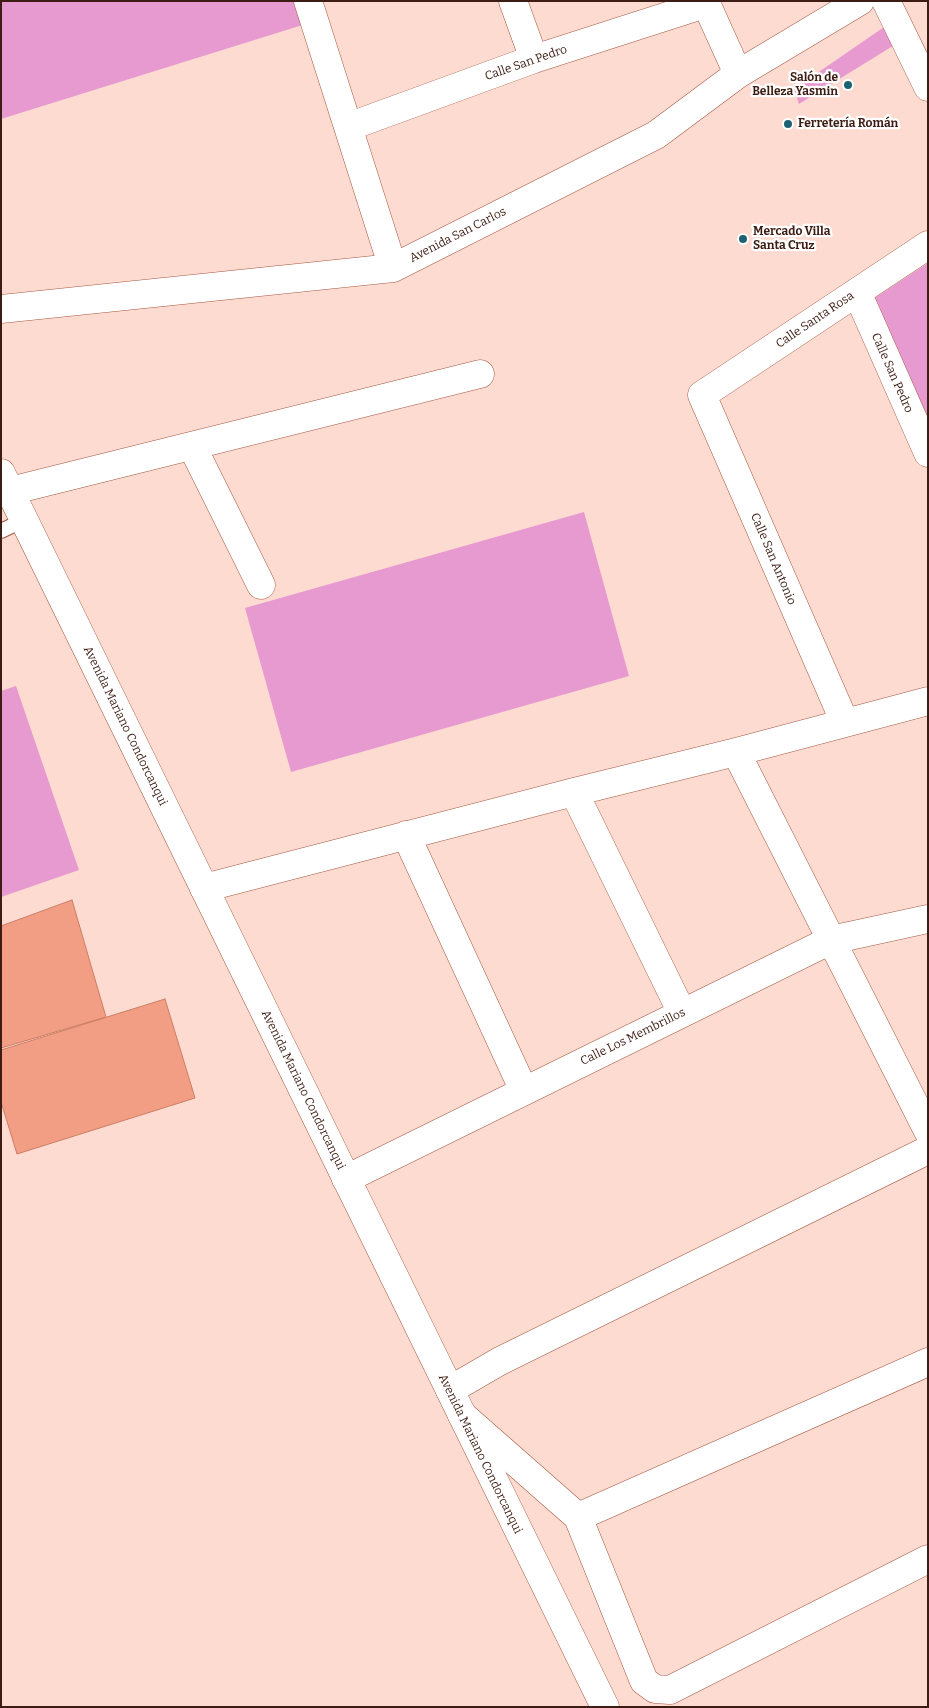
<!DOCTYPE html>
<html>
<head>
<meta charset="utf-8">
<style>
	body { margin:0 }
	#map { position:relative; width:929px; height:1708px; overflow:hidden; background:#fedbd0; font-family:Bitter,serif }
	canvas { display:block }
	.frame { position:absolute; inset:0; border:2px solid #3d1d13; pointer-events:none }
</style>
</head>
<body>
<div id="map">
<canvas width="929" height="1708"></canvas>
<div class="frame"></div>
</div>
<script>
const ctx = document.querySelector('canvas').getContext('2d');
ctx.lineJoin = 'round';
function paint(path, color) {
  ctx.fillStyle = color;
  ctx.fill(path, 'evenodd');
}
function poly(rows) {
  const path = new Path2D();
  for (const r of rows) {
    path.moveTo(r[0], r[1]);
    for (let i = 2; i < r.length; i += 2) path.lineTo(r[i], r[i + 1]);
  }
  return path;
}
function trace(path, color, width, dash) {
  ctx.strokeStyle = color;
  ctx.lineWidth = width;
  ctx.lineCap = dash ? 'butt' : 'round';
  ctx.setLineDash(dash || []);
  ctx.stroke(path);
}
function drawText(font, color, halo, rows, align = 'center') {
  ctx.font = font + ' Bitter,serif';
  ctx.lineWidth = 4.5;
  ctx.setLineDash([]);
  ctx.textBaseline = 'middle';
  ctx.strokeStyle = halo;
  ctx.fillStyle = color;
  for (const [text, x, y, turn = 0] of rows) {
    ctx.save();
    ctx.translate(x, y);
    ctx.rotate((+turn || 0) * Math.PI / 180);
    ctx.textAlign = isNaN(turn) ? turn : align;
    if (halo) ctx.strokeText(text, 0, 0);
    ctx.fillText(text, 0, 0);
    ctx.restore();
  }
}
const green = poly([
	[1,1,301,1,309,23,1,119],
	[887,25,896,44,799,104,794,89],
	[928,263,928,415,922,418,870,301],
	[584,512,629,676,291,772,245,608],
	[16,686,79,870,1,897,1,691]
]);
const building = poly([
	[72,900,106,1017,1,1048,1,926,72,900],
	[165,999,195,1098,17,1154,1,1102,1,1050,165,999]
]);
const service = poly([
	[1,531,24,520]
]);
const minor = poly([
	[308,1,393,268],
	[513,1,534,59],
	[705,1,738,74],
	[886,1,928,87],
	[348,127,534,59,705,4],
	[857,292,928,453],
	[1,309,393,268,656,135,738,74,860,1],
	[192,446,261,585],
	[10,491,480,374],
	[845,723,702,395,928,245],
	[736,752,928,1131],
	[574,792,682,1013],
	[406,835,524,1091],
	[204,888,574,792,736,752,928,701],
	[346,1179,831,940,928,919],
	[450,1390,500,1361,928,1150],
	[462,1415,578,1517,928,1362],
	[578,1517,644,1681,655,1689,670,1690,928,1559]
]);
const tertiary = poly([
	[1,473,605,1707]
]);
const markers = [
	[848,85,5,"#1d6273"],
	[788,124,5,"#1d6273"],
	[743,239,5,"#1d6273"]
];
const streetNames = [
	["Calle San Pedro",526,63,-19],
	["Avenida San Carlos",458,235,-27],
	["Calle Santa Rosa",815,320,-34],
	["Calle San Pedro",892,373,66],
	["Calle San Antonio",773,559,67],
	["Avenida Mariano Condorcanqui",125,726,64],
	["Calle Los Membrillos",633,1037,-26],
	["Avenida Mariano Condorcanqui",303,1090,64],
	["Avenida Mariano Condorcanqui",480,1454,64]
];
const poiNames = [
	["Salón de",838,78,"right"],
	["Belleza Yasmin",838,92,"right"],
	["Ferretería Román",798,124],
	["Mercado Villa",753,232],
	["Santa Cruz",753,246]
];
paint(green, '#e79ad0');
paint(building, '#f19e84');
trace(building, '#cc7d64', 1);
trace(service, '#a55941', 16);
trace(minor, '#a55941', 29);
trace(tertiary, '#a55941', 29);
trace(service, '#fff', 14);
trace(minor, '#fff', 28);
trace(tertiary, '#fff', 28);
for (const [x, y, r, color] of markers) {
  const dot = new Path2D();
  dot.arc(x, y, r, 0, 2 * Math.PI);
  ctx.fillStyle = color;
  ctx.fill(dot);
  trace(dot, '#fff', 2);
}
drawText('12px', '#3d1d13', '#fff', streetNames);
drawText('bold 12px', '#3d1d13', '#fff', poiNames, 'left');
</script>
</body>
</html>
